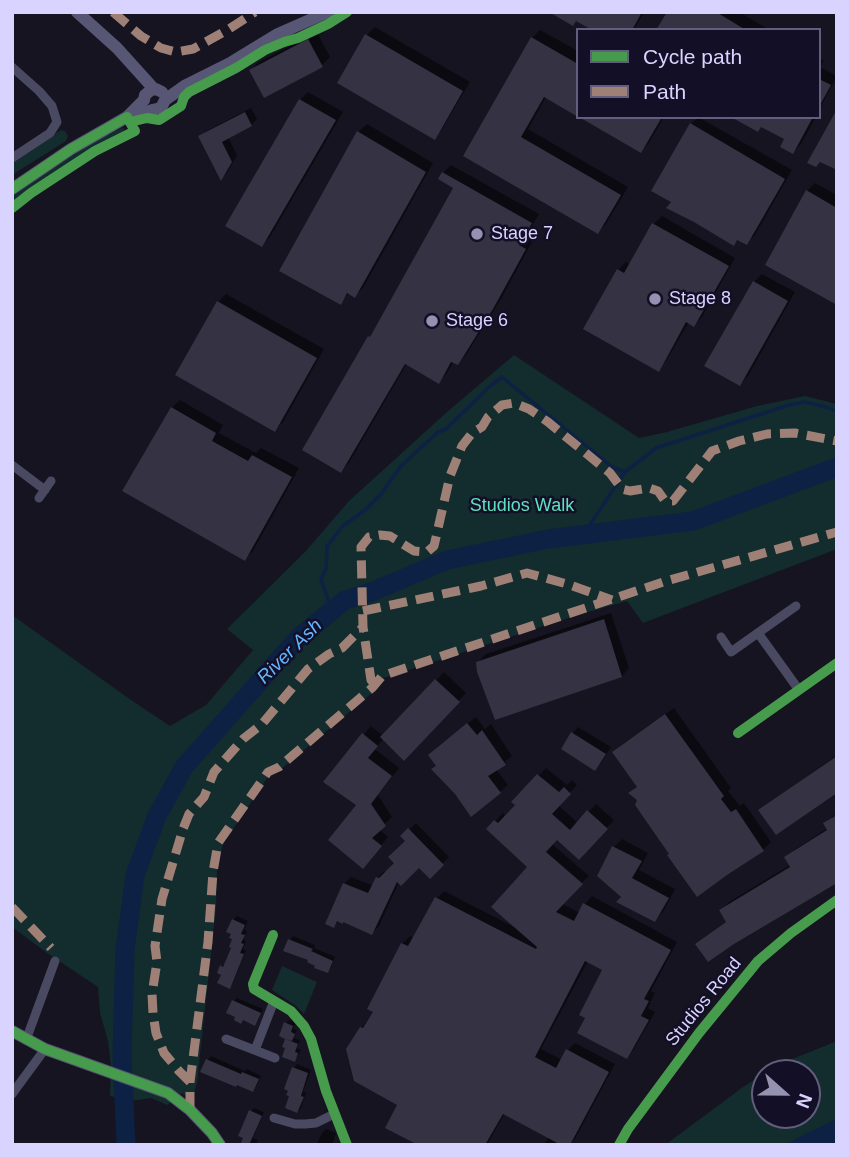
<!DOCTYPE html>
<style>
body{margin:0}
#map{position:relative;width:849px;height:1157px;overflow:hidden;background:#161421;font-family:Arial,sans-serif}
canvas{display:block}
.frame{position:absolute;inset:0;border:14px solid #d9d4ff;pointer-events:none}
.legend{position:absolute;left:576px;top:28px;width:245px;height:91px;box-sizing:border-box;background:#130f26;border:2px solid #625e7d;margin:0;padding:9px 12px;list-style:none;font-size:21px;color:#d9d4ff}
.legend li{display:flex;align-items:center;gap:14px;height:35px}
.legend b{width:35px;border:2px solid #625e7d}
.north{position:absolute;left:751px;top:1059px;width:70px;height:70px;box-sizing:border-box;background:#130f26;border:2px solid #625e7d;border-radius:50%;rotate:111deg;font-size:19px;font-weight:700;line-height:28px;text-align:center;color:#d9d4ff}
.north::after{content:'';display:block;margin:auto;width:24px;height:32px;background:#9591b1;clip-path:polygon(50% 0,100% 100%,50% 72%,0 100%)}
</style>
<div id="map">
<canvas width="849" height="1157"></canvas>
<div class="frame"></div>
<ul class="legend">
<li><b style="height:9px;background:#469c4c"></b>Cycle path</li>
<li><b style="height:9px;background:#9e8076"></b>Path</li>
</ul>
<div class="north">N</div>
</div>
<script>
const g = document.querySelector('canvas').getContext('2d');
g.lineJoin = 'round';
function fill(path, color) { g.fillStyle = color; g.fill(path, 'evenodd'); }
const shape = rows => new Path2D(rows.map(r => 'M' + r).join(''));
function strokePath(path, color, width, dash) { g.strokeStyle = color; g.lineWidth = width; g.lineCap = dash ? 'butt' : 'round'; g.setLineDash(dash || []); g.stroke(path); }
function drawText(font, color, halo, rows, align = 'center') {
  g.font = font + ' Arial,sans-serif'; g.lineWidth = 5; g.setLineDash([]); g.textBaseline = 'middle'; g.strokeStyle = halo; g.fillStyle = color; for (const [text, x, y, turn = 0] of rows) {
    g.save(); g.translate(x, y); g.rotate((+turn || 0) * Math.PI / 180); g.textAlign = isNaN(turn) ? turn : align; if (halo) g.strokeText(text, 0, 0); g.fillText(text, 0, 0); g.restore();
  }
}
fill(shape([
 [122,128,124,129,124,132,94,148,48,177,12,202,12,195,43,173,91,143],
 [61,130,65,131,68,136,66,141,12,175,12,162],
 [514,355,639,438,667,432,757,406,805,396,837,404,837,549,643,623,627,601,581,614,384,678,377,689,280,770,270,774,223,844,217,870,216,907,197,1083,192,1100,182,1093,167,1105,151,1098,131,1101,110,1096,111,1066,108,1041,100,1013,98,987,47,953,12,927,12,615,131,700,170,726,206,705,253,650,227,629,305,552,349,501,447,412],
 [282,966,317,982,304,1014,296,1006,272,990],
 [837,1041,837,1119,786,1145,665,1145,743,1087,765,1073,765,1115,807,1115,807,1073,766,1073,785,1062]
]), '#132c2d');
fill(shape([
 [837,1119,837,1145,786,1145,799,1137]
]), '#0d2144');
fill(shape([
 [644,12,634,30,595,30,577,19,553,13],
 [669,12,739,12,770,30,658,30],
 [375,27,470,82,442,129,434,137,367,35],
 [540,30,578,51,578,115,546,97,528,129,628,187,606,224,598,232,466,155,532,38],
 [317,32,330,57,322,65,251,70,259,62],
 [819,58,824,61,820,67,837,76,819,110],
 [308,92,343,112,270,237,262,245,300,100],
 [251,108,257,119,251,125,228,137,237,155,227,173,222,178,201,137,206,131],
 [582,117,664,117,649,143,641,151],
 [698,117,792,170,755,235,747,243,739,238,734,243,674,201,691,124],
 [734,117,816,117,801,144,793,152,787,138,763,125,758,130],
 [367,124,433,163,363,288,355,296,349,293,340,303,358,132],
 [451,165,539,214,526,236,533,240,501,299,466,355,458,363,454,361,447,373,439,381,407,363,349,463,341,471,370,337,376,331,456,187,443,173],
 [815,183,837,195,837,303,807,191],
 [662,216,735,258,702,317,694,325,689,322,666,361,658,369,618,270,626,262,631,265,654,224],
 [762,274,795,292,748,376,740,384,754,282],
 [226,294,324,349,283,422,274,430,218,302],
 [180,400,223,425,219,433,256,453,261,448,299,468,253,551,245,559,172,408],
 [611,613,629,668,622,676,478,662,486,654],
 [444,672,466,693,404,758,384,738,375,749,399,768,378,795,392,817,379,829,388,837,370,859,359,805,325,782,371,726,383,736],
 [674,708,731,788,728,791,740,806,744,803,771,842,763,850,671,853,639,799,631,793,638,786,614,752,622,744],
 [476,717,485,729,491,724,512,756,496,769,508,785,500,792,437,765,437,747],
 [578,727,611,747,601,763,595,768,573,733],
 [837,755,837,791,761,811,769,803],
 [546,768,567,785,572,780,577,785,558,805,578,823,596,804,614,820,587,850,557,838,552,844,589,876,561,903,580,913,585,904,592,896,677,942,651,991,655,993,648,1008,655,1012,634,1049,626,1057,605,970,588,961,541,1049,562,1060,567,1051,575,1043,615,1064,575,1139,570,1145,557,1141,555,1145,544,1145,549,1136,505,1113,487,1145,422,1145,399,1105,361,1028,376,1011,370,1008,402,944,410,936,415,938,437,898,444,891,514,927,529,866,488,829,503,813,507,817,518,805,514,802],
 [837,813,837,881,697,944,705,937,727,921,721,910,729,902,790,865,786,858,794,850,828,828,825,823],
 [416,823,449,857,430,876,419,865,399,882,379,926,372,933,339,920,333,926,344,884,351,877,374,886,377,878,384,871,387,873,397,863,407,841,403,836],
 [622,839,648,853,639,870,675,889,663,912,655,920,623,897,600,876,614,847],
 [237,916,248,921,244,930,247,931,243,939,246,941,243,949,246,950,233,983,230,987,223,974,222,966,227,963,234,938,233,920],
 [293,936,315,945,314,948,335,957,331,968,327,971,290,940],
 [237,998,263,1009,258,1020,255,1024,234,1001],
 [289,1020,296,1022,293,1029,297,1030,293,1038,300,1040,297,1048,301,1050,295,1060,287,1047,284,1046,287,1038,286,1023],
 [211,1056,245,1071,247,1069,261,1076,256,1087,253,1090,208,1060],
 [297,1064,311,1070,303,1092,306,1093,301,1108,297,1111,294,1068],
 [254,1108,264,1112,253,1138,258,1140,255,1145,242,1145,251,1111],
 [326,1129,336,1133,332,1145,316,1145,322,1133]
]), '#0007');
strokePath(shape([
 [583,535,625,472,656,448,789,405,805,402,826,407,837,412],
 [332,611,321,579,326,569,327,546,343,526,365,510,381,494,401,466,438,432,446,429,489,387,502,377,612,467,625,472]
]), '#0d2144', 3.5);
strokePath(shape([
 [126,1145,122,1055,125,950,135,875,157,816,184,767,298,638,345,600,369,593,447,560,548,539,693,521,837,467]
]), '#0d2144', 19);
fill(shape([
 [549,12,642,12,632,30,592,30,576,21,573,26],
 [667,12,716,12,746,30,656,30],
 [365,34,463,91,435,140,337,83],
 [531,37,578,64,578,117,544,97,521,137,621,195,598,234,463,156],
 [308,39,323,67,264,98,249,70],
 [819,79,831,85,819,107],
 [299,99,336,120,262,247,225,226],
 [837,109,837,170,820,162,816,167,807,163],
 [245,112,252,126,222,142,232,162,221,181,198,136],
 [579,117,662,117,641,153],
 [731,117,813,117,793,154,780,147,784,139,761,127,758,132],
 [690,123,785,179,747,245,737,240,734,246,694,222,666,208,671,202,651,191],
 [357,131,426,172,355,298,347,293,341,305,279,271],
 [442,172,532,223,519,245,526,249,493,309,458,365,451,362,439,384,405,364,341,473,302,450,368,336,370,337,453,188,438,179],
 [806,190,837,208,837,305,765,265],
 [652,223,729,266,694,327,686,322,659,372,583,329,617,269,624,273],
 [753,281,788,301,740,386,704,366],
 [217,301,317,358,275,432,175,375],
 [171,407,216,433,212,441,248,461,252,455,292,477,245,561,122,491],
 [604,619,622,677,495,720,477,672,476,662],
 [435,679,460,702,404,761,380,737],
 [665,714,724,796,721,799,731,812,736,809,764,851,727,875,697,897,667,855,669,854,635,805,637,800,628,793,637,787,612,752],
 [467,723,477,735,482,730,506,765,488,776,501,793,471,817,455,794,431,769,436,766,428,755],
 [571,732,606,754,595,771,561,749],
 [362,733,378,746,368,758,392,776,371,804,386,826,372,838,382,846,363,869,328,840,356,805,323,782],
 [837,756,837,793,776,835,758,810],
 [537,774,559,792,564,787,571,794,552,814,570,830,587,810,608,829,579,860,557,840,546,852,583,884,556,912,574,921,583,903,671,950,644,999,649,1001,641,1016,649,1020,627,1059,577,1033,585,1018,579,1015,602,970,585,961,535,1057,556,1068,566,1049,609,1072,570,1145,561,1145,503,1114,485,1145,418,1145,385,1128,397,1105,354,1081,346,1049,360,1027,363,1028,373,1012,367,1009,401,943,408,946,435,897,536,949,537,947,491,907,527,867,486,829,494,820,498,823,515,805,511,802],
 [837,815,837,883,734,944,708,962,695,944,726,922,719,910,790,867,784,857,827,830,823,823],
 [408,828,444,865,430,879,419,868,401,886,397,882,372,935,343,922,343,924,337,921,334,928,325,924,343,883,368,893,376,877,379,878,394,863,388,857,405,841,400,836],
 [612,846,642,861,632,878,669,898,655,922,616,902,621,897,597,876],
 [232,919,245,925,241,934,245,935,241,943,244,944,240,953,244,954,230,989,217,983,221,975,217,973,220,965,223,967,231,948,229,947,232,939,229,938,231,934,226,932],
 [288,939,313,949,311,951,333,961,328,973,314,968,315,966,307,962,308,960,283,951],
 [232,1000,261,1013,255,1026,243,1020,241,1024,234,1020,235,1017,226,1013],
 [284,1022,293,1026,291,1032,295,1034,292,1041,286,1039,298,1044,295,1052,298,1053,295,1062,282,1057,285,1048,282,1047,285,1039,279,1036],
 [206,1059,241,1074,242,1072,259,1079,253,1092,237,1085,236,1087,200,1072],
 [292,1067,308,1073,301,1096,304,1097,297,1113,285,1108,289,1096,286,1095,288,1091,284,1089],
 [249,1110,262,1116,249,1145,240,1145,243,1138,238,1136]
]), '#343243');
strokePath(shape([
 [12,67,39,91,52,106,57,122,50,133,12,158],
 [12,208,31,193,95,151,135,131,127,117],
 [12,465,45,490],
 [39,498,51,481],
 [758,633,799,690],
 [721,637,731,652,796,606],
 [738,733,837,663],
 [273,935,253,984,254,989,291,1011,304,1026,311,1039,326,1091,347,1145],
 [226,1039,275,1058],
 [26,1040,55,961],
 [255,1050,274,1001],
 [12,1094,45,1049],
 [274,1118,295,1124,305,1124,316,1123,334,1114],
 [619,1145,628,1129,699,1033,758,961,791,933,837,900]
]), '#4a4962', 9);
strokePath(shape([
 [77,12,117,48,154,89],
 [127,117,134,117,152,110,161,108,165,100,186,85,232,62,278,34,328,12],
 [12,189,71,149,127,117,144,100,145,95,151,90,156,89,162,92],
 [12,1031,45,1049,168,1093,190,1110,212,1133,220,1145]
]), '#575674', 12);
strokePath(shape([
 [113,12,141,36,161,48,176,52,193,49,229,29,255,12],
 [363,611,481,586,527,573,567,584,612,600],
 [375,684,371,680,363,627,361,547,369,537,380,535,390,536,414,551,427,552,434,546,450,476,462,446,472,433,482,427,488,417,502,405,514,403,529,409,548,422,610,473,622,489,630,491,649,488,658,491,665,501,673,501,712,451,739,441,767,434,795,433,837,441],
 [12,907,51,948],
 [190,1082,179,1071,164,1053,156,1033,153,1013,152,994,157,962,155,946,162,899,183,829,189,814,204,797,214,772,243,739,262,724,308,669,329,654,342,648,363,627],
 [190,1110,190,1082,208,942,213,872,218,843,268,772,279,767,373,687,382,676,663,582,837,532]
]), '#9e8076', 9, [18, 9]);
strokePath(shape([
 [130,122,147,118,159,120,181,106,184,97,189,92,236,68,265,50,284,42,298,38,328,24,347,12],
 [12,189,71,149,127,117,135,131,95,151,31,193,12,208],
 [738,733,837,663],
 [273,935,253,984,254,989,291,1011,304,1026,311,1039,326,1091,347,1145],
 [12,1031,45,1049,168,1093,190,1110,212,1133,220,1145],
 [619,1145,628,1129,699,1033,758,961,791,933,837,900]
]), '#469c4c', 10);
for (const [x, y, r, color] of [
 [477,234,7,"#9591b1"],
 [655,299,7,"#9591b1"],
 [432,321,7,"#9591b1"]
]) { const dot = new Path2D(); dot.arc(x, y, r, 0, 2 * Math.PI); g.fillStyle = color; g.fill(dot); strokePath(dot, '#130f26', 2.5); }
drawText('18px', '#d9d4ff', '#130f26', [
 ["Stage 7",491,234],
 ["Stage 8",669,299],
 ["Stage 6",446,321]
], 'left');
drawText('18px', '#5fe0c0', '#130f26', [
 ["Studios Walk",522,506]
]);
drawText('18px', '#d9d4ff', '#130f26', [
 ["Studios Road",704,1002,-51]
]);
drawText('italic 19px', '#62b6ff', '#130f26', [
 ["River Ash",290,652,-45]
]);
</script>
